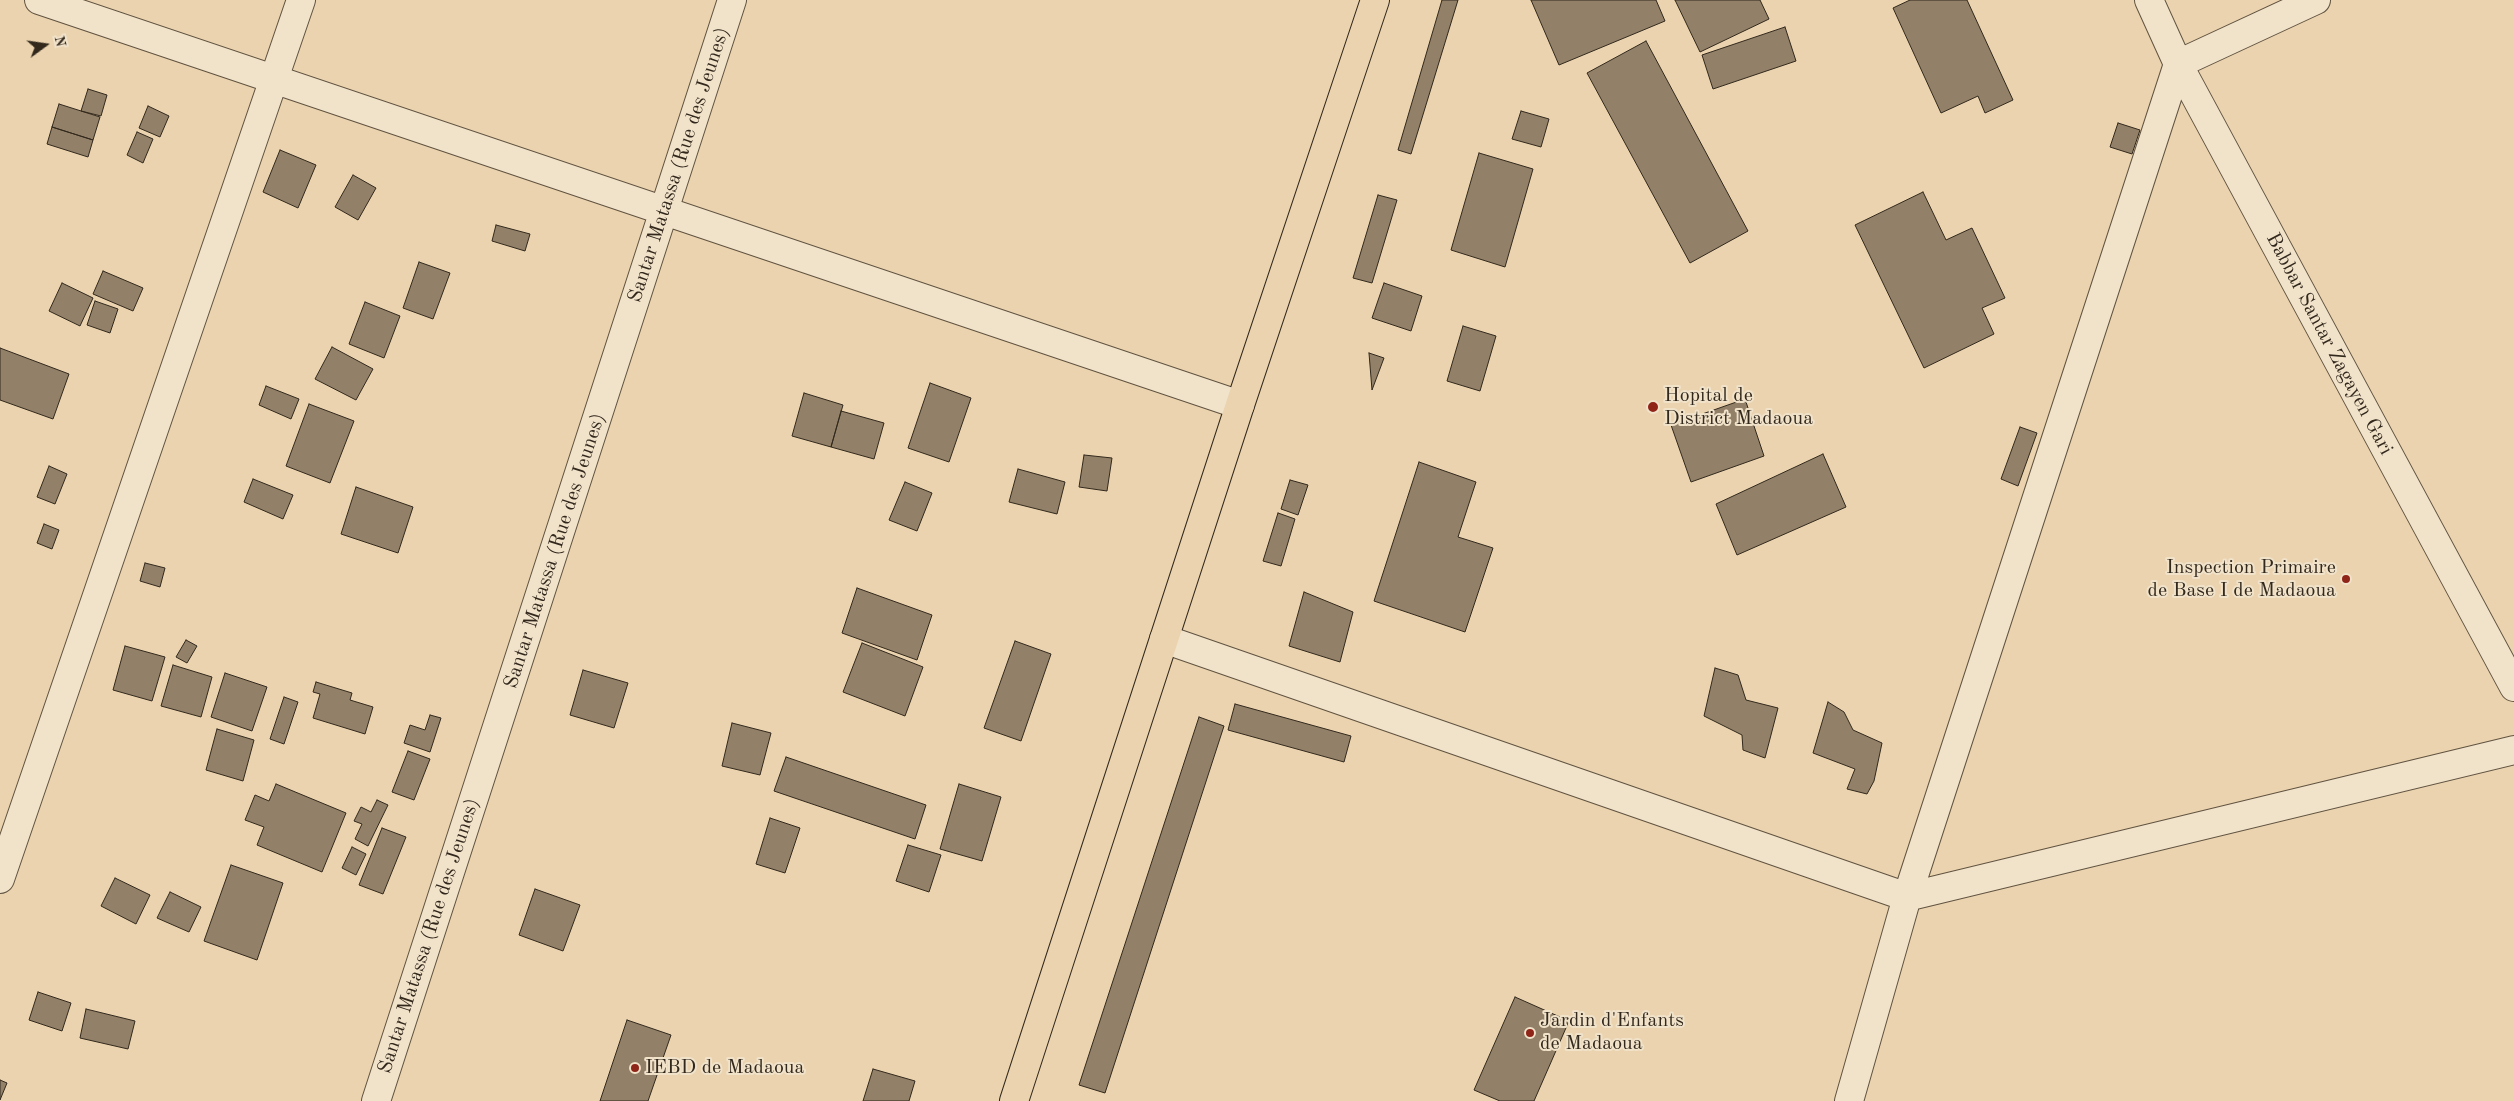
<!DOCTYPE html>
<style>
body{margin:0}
#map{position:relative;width:2514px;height:1101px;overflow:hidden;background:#ead3ae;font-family:"Old Standard TT",serif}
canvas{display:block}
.north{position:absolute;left:20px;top:20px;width:50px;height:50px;-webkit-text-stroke:4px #f1e2ca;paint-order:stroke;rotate:76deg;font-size:14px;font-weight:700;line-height:20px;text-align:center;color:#32281c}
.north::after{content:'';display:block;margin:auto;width:18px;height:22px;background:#32281c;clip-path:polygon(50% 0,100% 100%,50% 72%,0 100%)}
</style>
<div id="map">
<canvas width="2514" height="1101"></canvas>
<div class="north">N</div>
</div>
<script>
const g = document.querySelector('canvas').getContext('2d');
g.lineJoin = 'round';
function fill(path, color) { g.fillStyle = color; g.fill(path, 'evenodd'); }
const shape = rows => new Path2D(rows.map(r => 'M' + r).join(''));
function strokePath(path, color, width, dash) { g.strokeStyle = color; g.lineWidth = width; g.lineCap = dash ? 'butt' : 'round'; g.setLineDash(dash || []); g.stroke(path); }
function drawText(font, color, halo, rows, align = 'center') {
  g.font = font + ' "Old Standard TT",serif'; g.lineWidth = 4; g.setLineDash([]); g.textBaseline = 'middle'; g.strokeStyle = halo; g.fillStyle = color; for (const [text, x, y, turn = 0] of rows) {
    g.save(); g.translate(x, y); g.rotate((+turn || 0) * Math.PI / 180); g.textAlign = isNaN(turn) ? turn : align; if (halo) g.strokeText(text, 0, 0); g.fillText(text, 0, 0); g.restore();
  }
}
const building = shape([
 [1442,0,1458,0,1411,154,1398,150,1442,0],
 [1531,0,1656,0,1665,21,1559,65,1531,0],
 [1675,0,1760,0,1769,19,1700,52,1675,0],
 [1910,0,1967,0,2013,100,1985,113,1978,96,1941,113,1893,8,1910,0],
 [1785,27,1796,61,1713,89,1702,55,1785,27],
 [1646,41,1748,231,1690,263,1587,73,1646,41],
 [88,89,107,95,101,116,81,111,88,89],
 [59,104,100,117,93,140,52,127,59,104],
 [148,106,169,116,160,137,139,128,148,106],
 [1521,111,1549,119,1541,147,1512,139,1521,111],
 [2118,123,2140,130,2132,154,2110,147,2118,123],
 [52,127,93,140,88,157,47,144,52,127],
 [137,132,153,139,143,163,127,155,137,132],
 [280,150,316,165,298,208,263,192,280,150],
 [1479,153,1533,169,1505,267,1451,250,1479,153],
 [353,175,376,188,358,220,335,207,353,175],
 [1923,192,1946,240,1972,228,2005,298,1982,308,1994,334,1924,368,1855,225,1923,192],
 [1378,195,1397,200,1372,283,1353,278,1378,195],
 [496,225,530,234,525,251,492,241,496,225],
 [419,262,450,273,433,319,403,308,419,262],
 [103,271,143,288,133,311,93,294,103,271],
 [62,283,93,298,80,326,49,311,62,283],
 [1384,283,1422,296,1411,331,1372,318,1384,283],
 [95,301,118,309,110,333,87,325,95,301],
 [365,302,400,316,384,358,349,344,365,302],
 [1463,326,1496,336,1480,391,1447,381,1463,326],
 [332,347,373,369,356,400,315,379,332,347],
 [0,348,69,374,53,419,0,400,0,348],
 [1369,353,1384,358,1372,390,1369,353],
 [930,383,971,398,949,462,908,448,930,383],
 [266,386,299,399,291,419,259,405,266,386],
 [804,393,843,405,831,447,792,436,804,393],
 [1745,399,1764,456,1691,482,1671,425,1745,399],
 [309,404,354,421,330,483,286,466,309,404],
 [841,411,884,423,874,459,831,447,841,411],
 [2020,427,2037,433,2018,486,2001,479,2020,427],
 [1823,454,1846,507,1737,555,1716,504,1823,454],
 [1084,455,1112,458,1107,491,1079,487,1084,455],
 [1419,462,1476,482,1458,537,1493,548,1465,632,1374,601,1419,462],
 [49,466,67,474,55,504,37,497,49,466],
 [1018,469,1065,482,1057,514,1009,502,1018,469],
 [253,479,293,495,283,519,244,502,253,479],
 [1290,480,1308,485,1298,515,1281,509,1290,480],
 [905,482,932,493,917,531,889,520,905,482],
 [356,487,413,507,398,553,341,534,356,487],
 [1278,513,1295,519,1281,566,1263,561,1278,513],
 [44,524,59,530,52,549,37,543,44,524],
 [145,563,165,568,160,587,140,581,145,563],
 [857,588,932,615,917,660,842,633,857,588],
 [1304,592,1353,612,1340,662,1289,646,1304,592],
 [186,640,197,646,187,663,176,657,186,640],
 [1015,641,1051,654,1021,741,984,728,1015,641],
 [862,643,923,667,905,716,843,692,862,643],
 [125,646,165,657,152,701,113,690,125,646],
 [173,665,212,677,201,717,161,706,173,665],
 [1715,668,1738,675,1746,700,1778,708,1765,758,1743,750,1742,735,1704,716,1715,668],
 [583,670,628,683,614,728,570,715,583,670],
 [225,673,267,687,252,731,211,717,225,673],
 [316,682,352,693,350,700,373,707,365,734,313,718,320,694,313,692,316,682],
 [284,697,298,702,284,744,270,739,284,697],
 [1828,702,1844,712,1853,730,1882,743,1874,781,1867,794,1847,789,1855,769,1813,753,1828,702],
 [1235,704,1351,736,1344,762,1228,730,1235,704],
 [430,715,441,718,430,752,404,743,410,725,425,730,430,715],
 [1199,717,1224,726,1105,1093,1079,1085,1199,717],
 [732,723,771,733,760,775,722,766,732,723],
 [217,729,254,740,243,781,206,770,217,729],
 [408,751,430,759,414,800,392,792,408,751],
 [786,757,926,805,915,839,774,791,786,757],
 [276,784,346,813,322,872,257,845,264,827,245,820,255,795,269,801,276,784],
 [959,784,1001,797,982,861,940,849,959,784],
 [377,800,388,805,368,846,355,839,362,824,354,821,361,807,371,812,377,800],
 [770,818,800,828,785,873,756,864,770,818],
 [382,828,406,837,383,894,359,885,382,828],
 [908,845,941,855,929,892,896,881,908,845],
 [352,847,366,854,356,875,342,868,352,847],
 [231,865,283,883,257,960,204,941,231,865],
 [115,878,150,895,136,924,101,906,115,878],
 [535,889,580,905,563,951,519,935,535,889],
 [170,892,201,907,189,932,157,918,170,892],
 [38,992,71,1003,62,1031,29,1020,38,992],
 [1515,997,1569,1021,1534,1101,1500,1101,1474,1090,1515,997],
 [86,1009,135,1021,128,1049,80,1038,86,1009],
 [627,1020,671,1035,648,1101,600,1101,627,1020],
 [873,1069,915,1081,909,1101,863,1101,873,1069],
 [0,1080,7,1083,0,1100,0,1080]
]);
fill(building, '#928168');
strokePath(building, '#32281c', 1);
const minor = shape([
 [39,0,1240,405],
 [2149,0,2178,64,2514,687],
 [1164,639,1907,897,2514,750],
 [0,879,301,0],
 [376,1101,732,0],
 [1849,1101,1907,897,2178,64,2316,0]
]);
const highway = shape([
 [1014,1101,1240,405,1375,0]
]);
strokePath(minor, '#605340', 30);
strokePath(highway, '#32281c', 30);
strokePath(minor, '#f1e2ca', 28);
strokePath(highway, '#ead3ae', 28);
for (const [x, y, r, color] of [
 [1653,407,6,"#8f2418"],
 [2346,579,5,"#8f2418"],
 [1530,1033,5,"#8f2418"],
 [635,1068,5,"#8f2418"]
]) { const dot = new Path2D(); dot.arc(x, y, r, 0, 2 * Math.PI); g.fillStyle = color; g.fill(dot); strokePath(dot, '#f1e2ca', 2); }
drawText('20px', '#32281c', '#f1e2ca', [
 ["Santar Matassa (Rue des Jeunes)",679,165,-72],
 ["Babbar Santar Zagayen Gari",2329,344,62],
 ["Santar Matassa (Rue des Jeunes)",555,551,-72],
 ["Santar Matassa (Rue des Jeunes)",429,936,-72]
]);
drawText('20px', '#32281c', '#f1e2ca', [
 ["Hopital de",1664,396],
 ["District Madaoua",1664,419],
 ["Inspection Primaire",2336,568,"right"],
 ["de Base I de Madaoua",2336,591,"right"],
 ["Jardin d'Enfants",1540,1021],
 ["de Madaoua",1540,1044],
 ["IEBD de Madaoua",645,1068]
], 'left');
</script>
